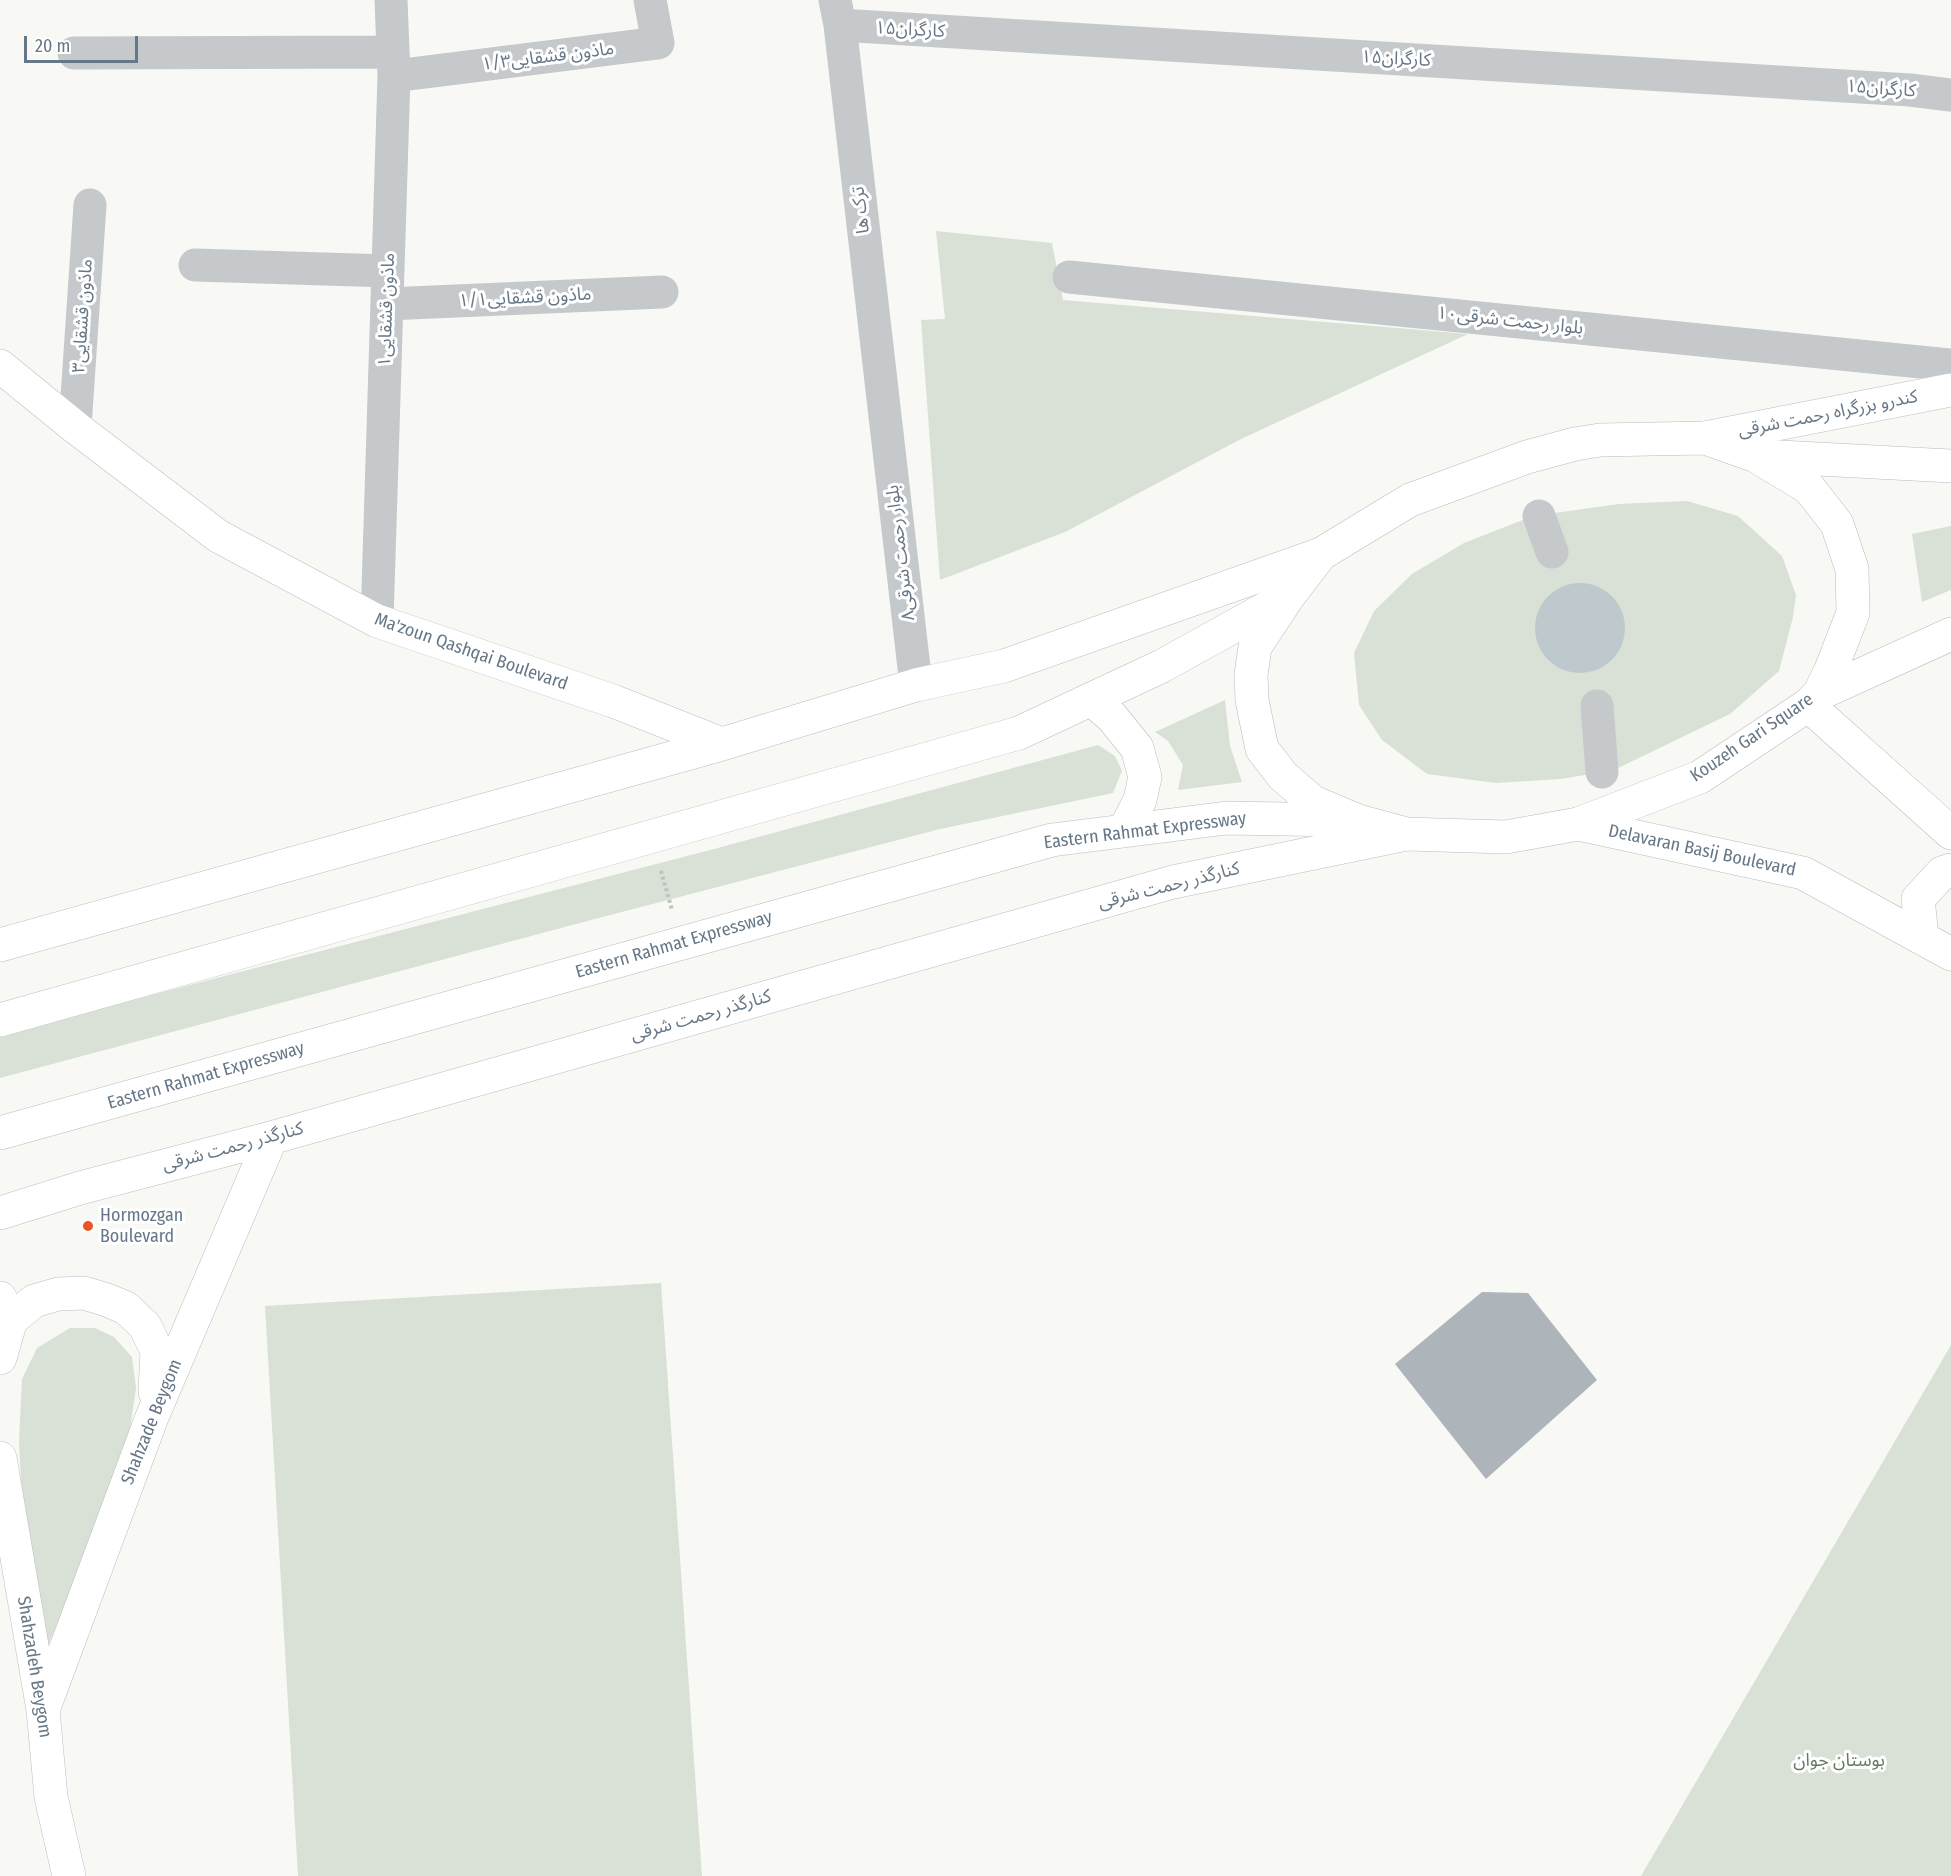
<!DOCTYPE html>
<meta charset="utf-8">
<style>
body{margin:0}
#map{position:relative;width:1951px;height:1876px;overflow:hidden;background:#f8f8f5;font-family:"Fira Sans Condensed",sans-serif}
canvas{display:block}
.scale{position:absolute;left:24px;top:36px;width:114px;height:27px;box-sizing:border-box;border:3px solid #667787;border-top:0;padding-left:8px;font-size:18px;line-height:21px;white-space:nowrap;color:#667787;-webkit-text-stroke:4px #fff;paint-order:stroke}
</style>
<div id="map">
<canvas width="1951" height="1876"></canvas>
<div class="scale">20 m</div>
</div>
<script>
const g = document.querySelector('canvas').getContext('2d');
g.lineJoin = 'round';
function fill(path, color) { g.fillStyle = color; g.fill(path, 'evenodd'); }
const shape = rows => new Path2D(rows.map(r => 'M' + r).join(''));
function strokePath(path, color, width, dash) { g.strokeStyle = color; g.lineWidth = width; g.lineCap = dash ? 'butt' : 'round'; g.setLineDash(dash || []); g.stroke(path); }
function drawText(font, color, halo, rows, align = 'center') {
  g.font = font + ' "Fira Sans Condensed","Noto Sans Arabic",sans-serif'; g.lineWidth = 6; g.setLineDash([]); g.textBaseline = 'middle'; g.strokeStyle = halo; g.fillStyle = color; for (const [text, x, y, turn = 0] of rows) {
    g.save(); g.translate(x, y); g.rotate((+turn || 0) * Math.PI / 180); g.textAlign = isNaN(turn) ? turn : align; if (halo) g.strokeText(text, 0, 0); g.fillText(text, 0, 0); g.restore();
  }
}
fill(shape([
 [936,231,1052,243,1063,300,1468,334,1241,439,1065,532,940,580,921,320,945,319],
 [1687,501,1738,516,1782,556,1796,595,1793,617,1779,671,1730,714,1614,770,1561,779,1496,783,1427,774,1382,740,1359,705,1354,653,1374,611,1412,574,1464,543,1533,516,1619,504],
 [1951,526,1951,590,1922,602,1912,534],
 [1225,700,1230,746,1242,782,1178,790,1183,765,1168,741,1155,732],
 [1098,745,1115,756,1122,771,1113,793,940,829,591,920,0,1078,0,1037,82,1013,714,849],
 [661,1283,702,1876,298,1876,265,1306],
 [70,1328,95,1328,114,1337,132,1357,136,1388,130,1429,105,1506,48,1646,22,1500,19,1442,22,1379,37,1348],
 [1951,1345,1951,1876,1641,1876]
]), '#d9e0d6');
fill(shape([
 '1535 628a45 45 0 1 1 90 0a45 45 0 1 1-90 0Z'
]), '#bdc9cd');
fill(shape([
 [1482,1292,1528,1293,1597,1380,1486,1479,1395,1364]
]), '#adb5bb');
const secondary = shape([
 [0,366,75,427,218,536,377,621,613,701,722,744],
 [1705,438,1951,390],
 [0,945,722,744,916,685,1004,666,1321,554],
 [0,1213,80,1188,271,1138,1173,882,1406,834],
 [0,1298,11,1320,0,1358],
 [11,1320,34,1301,58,1294,84,1293,107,1300,126,1308,145,1326,157,1351,155,1392],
 [0,1458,43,1710,51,1797,69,1876],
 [43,1710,152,1417,271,1138]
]);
const primary = shape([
 [1808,705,1951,833],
 [1578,824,1803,873,1951,954],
 [1922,937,1918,899,1942,873,1951,870]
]);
const highway = shape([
 [1705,438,1756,456,1809,488,1837,524,1852,569,1853,613,1830,672,1819,694,1808,705,1700,777,1578,824,1506,837,1406,834,1358,821,1313,802,1283,776,1262,749,1252,700,1251,675,1255,647,1288,597,1321,554,1410,500,1527,457,1575,444,1600,440,1705,438],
 [1761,456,1951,466],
 [1819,694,1951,634],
 [1091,699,1112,717,1137,748,1145,777,1140,800,1124,831],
 [0,1020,1019,733,1162,666,1283,599],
 [0,1133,1052,840,1227,818,1343,820]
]);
strokePath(secondary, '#babec3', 34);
strokePath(primary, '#b8bcc0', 34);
strokePath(highway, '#b8bbbe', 34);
strokePath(shape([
 [661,871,672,910]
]), '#bfc1c3', 4, [3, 3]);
strokePath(shape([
 [835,0,840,25,916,685],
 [840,25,1910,90,1951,95],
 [74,53,393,52],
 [394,76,658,43,650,0],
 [195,265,388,271],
 [1069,277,1951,365],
 [387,304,662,292],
 [75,427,90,205],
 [1539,516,1552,552],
 [377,621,394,76,391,0],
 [1597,706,1602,772]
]), '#c5c9cc', 33);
strokePath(secondary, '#fff', 33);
strokePath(primary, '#fff', 33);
strokePath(highway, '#fff', 33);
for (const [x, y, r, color] of [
 [88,1226,6,"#ea5523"]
]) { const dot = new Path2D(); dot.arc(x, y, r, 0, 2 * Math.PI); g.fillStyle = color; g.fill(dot); strokePath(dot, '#fff', 2); }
drawText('18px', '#667787', '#fff', [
 ["۱۵کارگران",910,30,3],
 ["ماذون قشقایی۱/۳",548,57,-7],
 ["۱۵کارگران",1396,59,3],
 ["۱۵کارگران",1881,89,4],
 ["ترک ها",861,210,-97],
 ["ماذون قشقایی۱/۱",525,298,-3],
 ["ماذون قشقایی۱",387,310,-88],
 ["ماذون قشقایی۳",83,316,-86],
 ["۱۰بلوار رحمت شرقی",1510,321,6],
 ["کندرو بزرگراه رحمت شرقی",1828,414,-11],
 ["بلوار رحمت شرقی۸",901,553,-97],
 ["Ma'zoun Qashqai Boulevard",471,652,19],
 ["Kouzeh Gari Square",1752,738,-34],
 ["Eastern Rahmat Expressway",1145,831,-7],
 ["Delavaran Basij Boulevard",1702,851,12],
 ["کنارگذر رحمت شرقی",1169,886,-14],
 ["Eastern Rahmat Expressway",674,945,-16],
 ["کنارگذر رحمت شرقی",701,1016,-16],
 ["Eastern Rahmat Expressway",206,1076,-16],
 ["کنارگذر رحمت شرقی",233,1147,-15],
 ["Shahzade Beygom",152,1422,-68],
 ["Shahzadeh Beygom",34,1667,81]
]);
drawText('18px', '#667787', '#fff', [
 ["Hormozgan",100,1216],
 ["Boulevard",100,1237]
], 'left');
drawText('18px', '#657961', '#fff', [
 ["بوستان جوان",1839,1761]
]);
</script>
